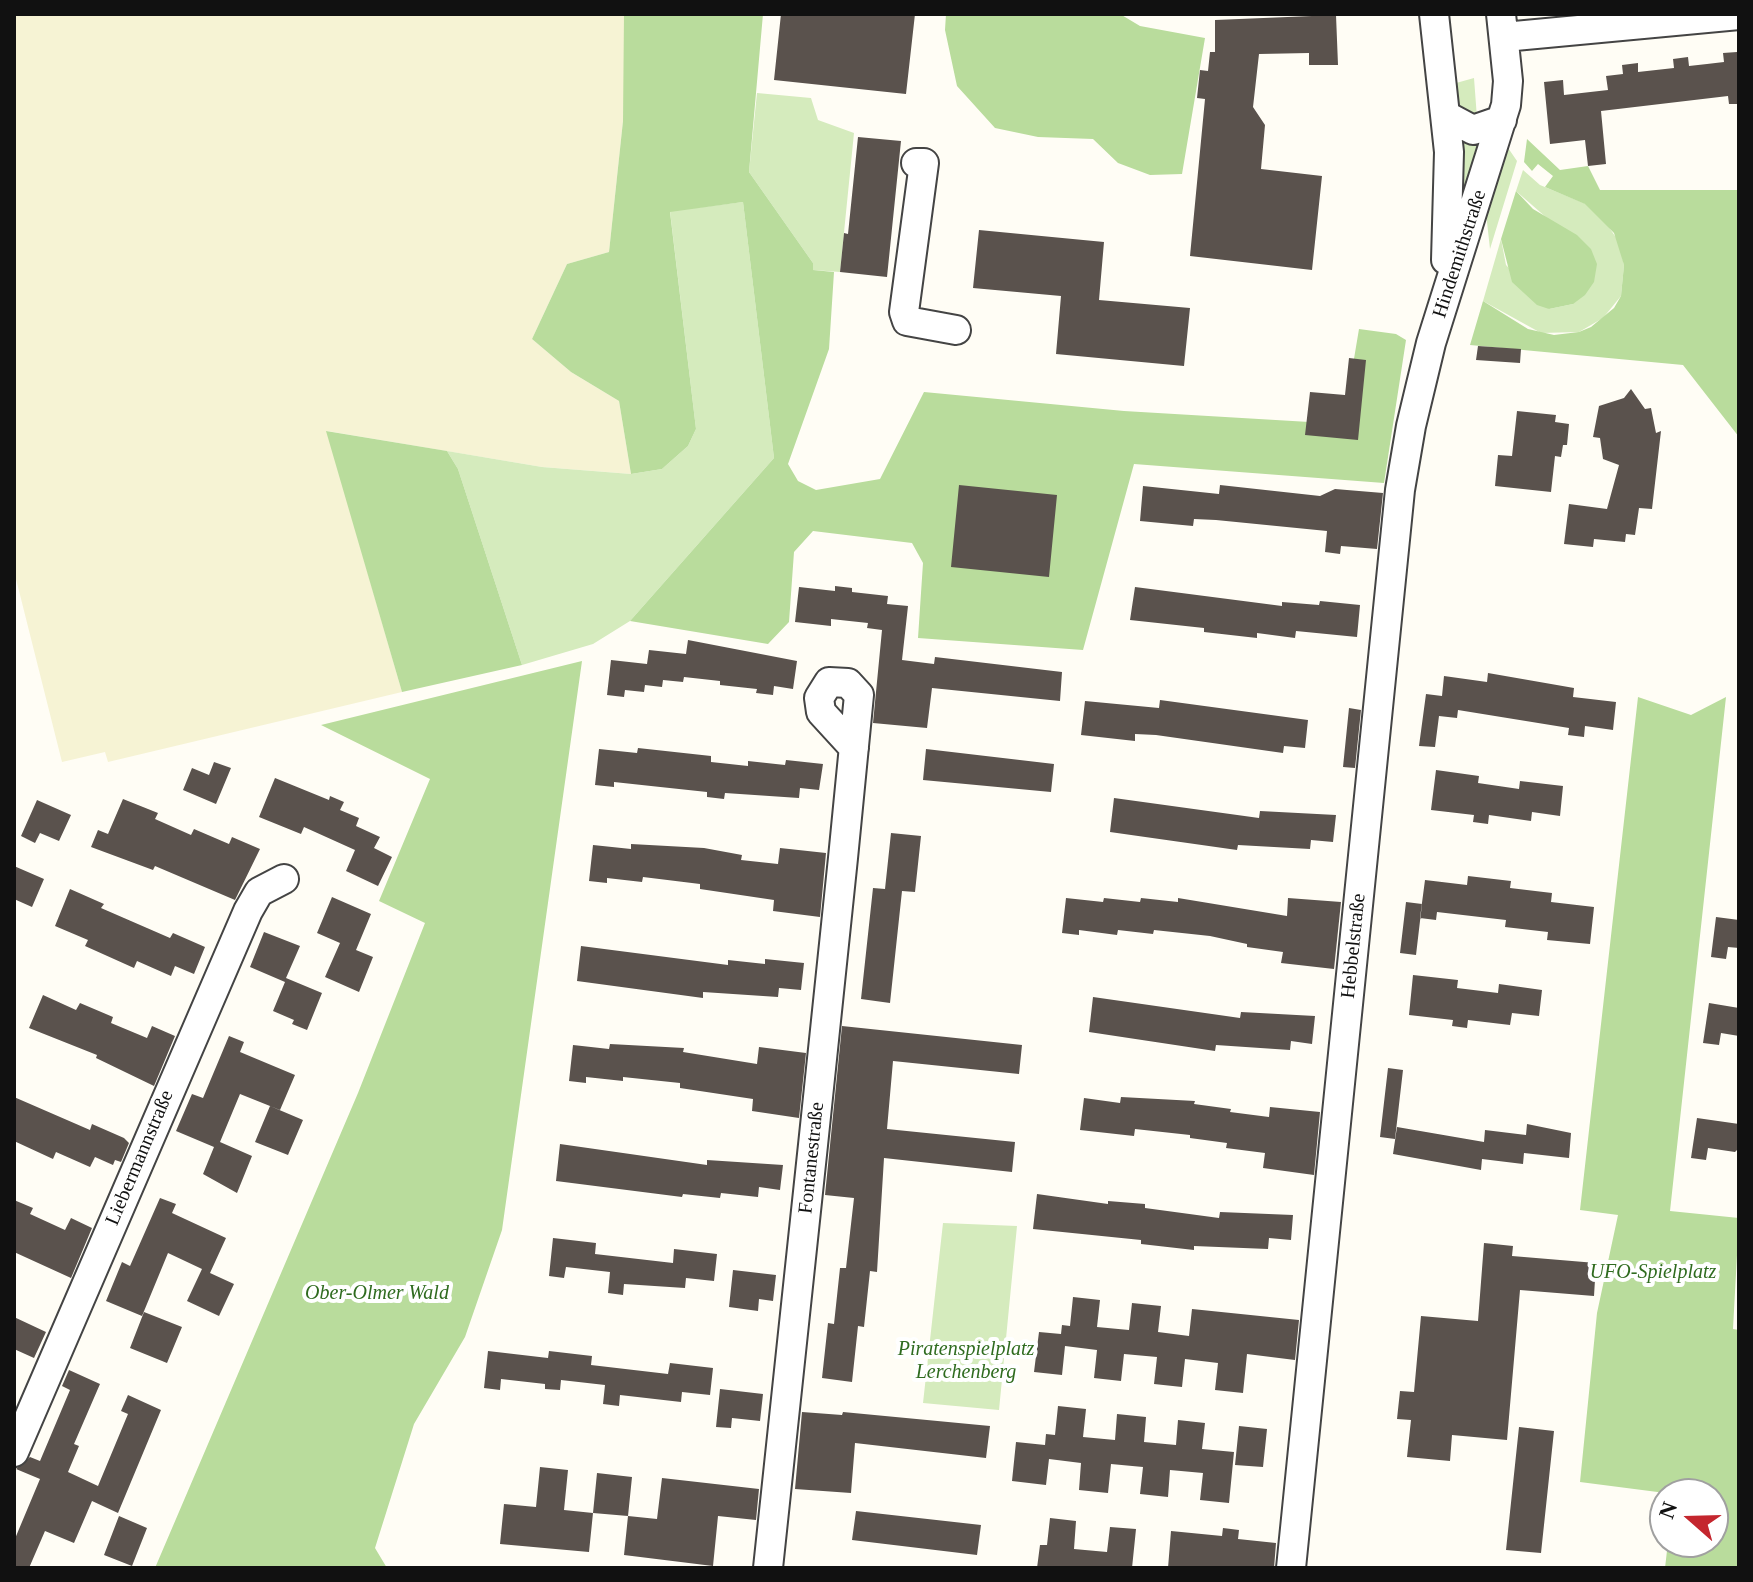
<!DOCTYPE html>
<meta charset="utf-8">
<style>
body{margin:0}
#map{position:relative;width:1753px;height:1582px;overflow:hidden;background:#fffdf5;font-family:"Times New Roman",serif}
canvas{display:block}
.frame{position:absolute;inset:0;border:16px solid #111;pointer-events:none}
.north{position:absolute;left:1649px;top:1478px;width:80px;height:80px;box-sizing:border-box;background:#fff;border:2px solid #a0a0a0;border-radius:50%;rotate:290deg;font-size:22px;font-weight:700;line-height:32px;text-align:center;color:#111}
.north::after{content:'';display:block;margin:auto;width:28px;height:36px;background:#c4262e;clip-path:polygon(50% 0,100% 100%,50% 72%,0 100%)}
</style>
<div id="map">
<canvas width="1753" height="1582"></canvas>
<div class="frame"></div>
<div class="north">N</div>
</div>
<script>
const g = document.querySelector('canvas').getContext('2d');
g.lineJoin = 'round';
function fill(path, color) { g.fillStyle = color; g.fill(path, 'evenodd'); }
const shape = rows => new Path2D(rows.map(r => 'M' + r).join(''));
function strokePath(path, color, width, dash) { g.strokeStyle = color; g.lineWidth = width; g.lineCap = dash ? 'butt' : 'round'; g.setLineDash(dash || []); g.stroke(path); }
function drawText(font, color, halo, rows, align = 'center') {
  g.font = font + ' "Times New Roman",serif'; g.lineWidth = 8; g.setLineDash([]); g.textBaseline = 'middle'; g.strokeStyle = halo; g.fillStyle = color; for (const [text, x, y, turn = 0] of rows) {
    g.save(); g.translate(x, y); g.rotate((+turn || 0) * Math.PI / 180); g.textAlign = isNaN(turn) ? turn : align; if (halo) g.strokeText(text, 0, 0); g.fillText(text, 0, 0); g.restore();
  }
}
fill(shape([
 [14,14,628,14,623,121,609,252,567,264,532,339,571,372,619,401,631,474,542,467,327,431,402,692,108,762,105,752,62,762,14,571]
]), '#f6f3d4');
fill(shape([
 [1474,78,1477,118,1459,113,1449,85],
 [757,93,811,98,818,120,854,133,840,272,813,270,813,263,749,172],
 [1456,137,1480,140,1481,155,1462,218],
 [1504,142,1517,161,1490,249,1485,204],
 [1523,170,1540,185,1586,204,1602,217,1619,242,1624,265,1621,296,1603,318,1579,332,1541,333,1483,301,1501,239,1506,265,1549,309,1573,304,1548,219,1516,191],
 [743,202,774,458,630,621,593,644,522,665,458,469,447,451,542,467,631,474,662,469,688,446,696,429,670,211],
 [943,1223,1017,1226,999,1410,923,1403]
]), '#d5ebbd');
fill(shape([
 [624,14,763,14,749,172,813,263,813,270,834,272,829,349,788,464,798,481,816,490,880,479,924,392,1124,411,1343,424,1359,329,1396,334,1406,340,1384,483,1134,464,1083,650,918,638,923,563,912,543,813,531,794,552,789,622,768,644,630,621,774,458,743,202,670,212,696,429,688,446,662,469,631,474,619,401,571,372,532,339,567,264,609,252,623,121],
 [946,14,1120,14,1140,26,1205,38,1182,174,1150,175,1118,163,1093,139,1038,137,995,128,957,86,945,30],
 [1527,139,1560,170,1588,166,1600,190,1739,190,1739,437,1683,365,1470,345,1483,301,1528,329,1554,335,1579,332,1591,327,1614,308,1621,296,1624,265,1614,233,1585,204,1545,187,1553,176,1538,164,1532,171,1524,162],
 [1516,191,1533,209,1577,235,1591,249,1597,264,1594,282,1585,295,1573,304,1549,309,1537,305,1512,282,1501,239],
 [326,431,447,451,458,469,522,665,402,692],
 [582,661,502,1230,465,1337,414,1424,375,1548,387,1568,155,1568,358,1093,425,923,379,901,430,779,321,725],
 [1638,697,1691,715,1726,697,1670,1211,1739,1218,1733,1329,1739,1330,1739,1568,1665,1568,1668,1542,1713,1542,1713,1494,1673,1494,1580,1482,1597,1313,1618,1215,1580,1210]
]), '#b9dc9c');
fill(shape([
 [781,14,915,14,906,94,774,80],
 [1336,15,1338,65,1309,65,1309,53,1259,54,1253,107,1265,125,1261,169,1322,176,1312,270,1190,256,1205,99,1197,98,1200,70,1208,71,1210,52,1215,52,1215,20],
 [1737,52,1739,104,1729,104,1728,96,1601,111,1606,164,1588,166,1585,140,1550,144,1544,82,1563,80,1564,95,1608,90,1606,76,1623,74,1622,65,1638,63,1638,72,1674,68,1673,59,1688,57,1689,66,1707,64,1724,62,1723,53],
 [858,137,901,141,887,277,840,272,844,233,848,234],
 [979,230,1104,242,1099,300,1190,308,1184,366,1056,354,1061,296,973,288],
 [1478,346,1521,349,1520,363,1476,360],
 [1349,358,1366,360,1358,440,1305,435,1310,392,1345,395],
 [1631,389,1645,409,1651,408,1656,433,1661,431,1652,509,1639,508,1635,535,1626,534,1625,542,1594,539,1593,547,1564,544,1569,504,1607,509,1619,465,1603,459,1600,438,1593,437,1599,406,1624,398],
 [1517,411,1556,415,1555,422,1569,424,1567,445,1563,445,1561,457,1555,456,1551,492,1495,486,1498,455,1512,456],
 [959,485,1057,495,1049,577,951,567],
 [1220,485,1320,496,1335,489,1383,493,1377,549,1341,546,1340,554,1325,552,1327,531,1216,520,1194,519,1193,526,1140,521,1143,486,1219,494],
 [835,586,852,588,852,592,888,596,887,604,908,606,902,660,934,664,935,657,1062,672,1060,701,932,688,927,728,873,723,882,630,867,628,868,623,831,619,831,626,795,622,799,587,835,591],
 [1135,587,1282,606,1282,602,1319,605,1320,601,1360,605,1357,637,1296,631,1295,638,1257,633,1257,638,1204,632,1204,628,1130,620],
 [688,640,797,661,793,689,774,686,773,695,756,693,757,689,720,685,720,681,684,677,683,682,663,680,662,687,645,685,644,692,625,690,624,697,607,695,611,660,647,664,649,650,686,654],
 [1488,673,1574,688,1573,697,1616,702,1613,730,1585,726,1584,737,1568,735,1569,728,1458,710,1457,718,1439,716,1435,747,1419,746,1426,694,1442,696,1444,676,1487,682],
 [1160,700,1308,720,1305,748,1284,746,1283,753,1156,735,1135,734,1135,741,1081,735,1085,701,1159,708],
 [1349,708,1361,710,1355,768,1343,767],
 [638,748,711,756,711,762,748,766,748,761,785,765,786,760,823,764,819,790,800,788,799,798,725,793,724,799,707,797,707,792,651,786,614,782,614,787,595,785,599,749,637,753],
 [926,749,1054,764,1051,792,923,780],
 [214,762,231,768,216,804,183,790,192,768,209,775],
 [1436,770,1479,776,1478,783,1519,789,1520,781,1563,786,1560,816,1532,812,1531,821,1489,815,1488,824,1473,822,1474,815,1431,810],
 [275,778,329,800,330,796,344,802,340,810,359,818,356,826,380,837,374,848,392,857,378,886,346,871,355,850,304,827,301,834,259,817],
 [1114,798,1259,818,1260,811,1336,815,1333,842,1311,840,1310,849,1238,845,1237,850,1110,832],
 [123,799,158,813,155,819,191,835,194,829,229,844,232,837,260,849,235,900,155,866,153,870,91,847,98,830,108,834],
 [37,800,71,815,59,841,40,833,35,843,21,836],
 [891,833,921,836,915,892,902,891,890,1003,861,999,873,888,885,889],
 [631,844,704,848,742,855,741,860,778,864,780,848,826,853,820,917,773,911,774,900,700,889,700,884,643,877,642,882,607,878,607,883,589,881,593,845,631,849],
 [14,866,44,879,32,907,14,899],
 [1468,876,1511,881,1510,888,1552,893,1551,902,1594,907,1590,944,1547,940,1548,932,1505,927,1506,920,1437,912,1436,920,1420,918,1425,880,1467,885],
 [70,889,104,904,101,908,170,938,173,933,205,947,194,974,175,966,171,976,137,961,134,968,85,946,88,940,55,926],
 [332,897,371,914,356,950,373,957,359,992,325,977,340,943,317,933],
 [1066,898,1103,902,1104,898,1140,902,1141,898,1178,902,1178,898,1287,916,1288,898,1341,902,1334,969,1281,963,1283,952,1247,947,1247,944,1210,936,1154,930,1153,934,1118,930,1117,935,1079,930,1079,935,1062,933],
 [1406,902,1422,904,1416,955,1400,953],
 [1716,917,1739,920,1739,948,1728,947,1726,959,1711,957],
 [264,932,300,946,286,978,322,993,307,1030,292,1024,294,1020,273,1011,285,982,250,967],
 [581,946,728,965,728,960,765,964,765,959,804,963,801,990,779,988,778,997,703,992,703,998,577,981],
 [1413,975,1458,980,1457,988,1498,993,1499,984,1542,990,1539,1016,1512,1013,1510,1025,1468,1020,1467,1028,1452,1026,1453,1020,1409,1015],
 [43,995,76,1010,80,1003,113,1017,111,1023,147,1038,152,1026,175,1036,154,1086,96,1058,97,1055,29,1028],
 [1093,997,1240,1018,1241,1012,1315,1016,1312,1044,1291,1041,1290,1050,1216,1045,1215,1051,1089,1032],
 [1709,1003,1739,1008,1739,1036,1721,1033,1719,1045,1703,1043],
 [842,1026,1022,1045,1019,1074,893,1061,887,1129,1015,1142,1012,1172,884,1158,877,1272,870,1271,864,1327,858,1326,852,1382,822,1378,828,1323,834,1324,840,1268,846,1268,854,1198,825,1195],
 [229,1036,244,1042,240,1052,295,1075,280,1110,240,1094,220,1142,252,1156,237,1193,203,1174,214,1147,176,1131,192,1094,203,1098],
 [610,1044,684,1048,683,1052,757,1064,759,1047,806,1053,799,1118,752,1111,753,1099,680,1088,680,1083,623,1077,623,1081,586,1077,586,1083,569,1081,573,1045,609,1049],
 [1388,1068,1403,1070,1395,1139,1380,1137],
 [14,1097,90,1130,92,1124,124,1138,129,1143,121,1162,115,1160,113,1165,95,1157,90,1167,56,1152,53,1159,14,1141],
 [1121,1097,1195,1101,1194,1104,1231,1109,1230,1112,1269,1117,1270,1107,1320,1112,1314,1175,1263,1168,1265,1153,1226,1148,1227,1143,1190,1138,1190,1135,1135,1129,1134,1136,1080,1130,1084,1098,1120,1103],
 [270,1106,303,1120,288,1155,255,1142],
 [1697,1118,1739,1124,1739,1148,1735,1152,1708,1148,1706,1160,1691,1158],
 [1527,1124,1571,1133,1569,1158,1524,1153,1523,1164,1482,1159,1481,1170,1393,1154,1397,1127,1484,1142,1485,1130,1526,1135],
 [560,1144,707,1165,707,1160,783,1165,780,1190,759,1187,758,1197,721,1193,720,1198,683,1194,682,1197,556,1181],
 [1037,1194,1108,1204,1108,1201,1145,1204,1145,1208,1219,1218,1220,1212,1293,1215,1291,1240,1269,1238,1268,1249,1194,1246,1194,1250,1141,1244,1141,1240,1033,1229],
 [160,1198,176,1204,172,1213,226,1238,210,1273,234,1284,219,1316,187,1301,202,1269,168,1253,142,1316,106,1301,122,1262,130,1266],
 [14,1200,33,1208,30,1214,65,1230,71,1218,92,1228,71,1278,14,1252],
 [553,1238,596,1243,595,1254,673,1263,674,1249,717,1254,714,1281,686,1278,685,1288,624,1284,623,1295,608,1293,610,1272,566,1267,564,1278,549,1276],
 [1484,1243,1513,1246,1512,1256,1596,1263,1594,1296,1520,1290,1507,1440,1452,1435,1450,1461,1407,1457,1411,1420,1397,1419,1400,1391,1414,1392,1421,1316,1478,1321],
 [733,1270,776,1275,773,1301,759,1299,758,1311,729,1307],
 [1073,1297,1100,1300,1097,1327,1129,1330,1132,1303,1161,1306,1158,1332,1189,1336,1192,1309,1299,1320,1295,1360,1247,1354,1243,1393,1215,1390,1218,1363,1185,1359,1182,1387,1154,1384,1157,1357,1124,1354,1121,1381,1094,1378,1097,1350,1065,1346,1062,1375,1034,1372,1039,1332,1061,1334,1062,1325,1070,1326],
 [144,1312,182,1327,167,1363,130,1348],
 [14,1317,46,1332,34,1358,14,1349],
 [488,1351,548,1358,549,1351,592,1356,591,1365,668,1374,670,1363,713,1368,710,1395,682,1392,681,1402,620,1395,619,1406,603,1404,605,1385,561,1380,560,1390,545,1389,545,1384,501,1379,500,1390,484,1388],
 [69,1370,100,1384,74,1444,79,1446,68,1472,98,1486,128,1414,121,1411,128,1395,161,1410,118,1513,92,1501,74,1543,45,1531,29,1568,14,1568,14,1541,40,1479,16,1469,30,1457,40,1461,70,1390,62,1386],
 [720,1389,763,1394,760,1421,732,1418,731,1428,716,1427],
 [1058,1406,1086,1409,1083,1437,1115,1440,1117,1414,1146,1417,1144,1442,1176,1445,1178,1420,1205,1423,1202,1449,1234,1452,1229,1503,1200,1500,1203,1473,1170,1470,1168,1497,1140,1494,1143,1467,1111,1464,1108,1493,1079,1490,1081,1463,1049,1459,1046,1485,1012,1481,1016,1442,1045,1445,1046,1434,1055,1435],
 [802,1412,842,1415,843,1412,990,1426,986,1458,855,1443,851,1493,795,1489],
 [1239,1426,1267,1429,1263,1467,1235,1465],
 [1519,1427,1554,1431,1541,1553,1506,1550],
 [540,1467,568,1470,564,1510,593,1513,589,1552,500,1544,504,1504,536,1507],
 [597,1473,632,1477,628,1516,593,1513],
 [662,1478,759,1489,756,1520,718,1516,713,1566,624,1555,628,1516,657,1519],
 [856,1511,981,1525,977,1555,852,1540],
 [119,1516,147,1528,132,1566,104,1555],
 [1050,1518,1076,1521,1074,1549,1107,1552,1110,1527,1136,1529,1132,1568,1037,1568,1040,1545,1047,1545],
 [1223,1528,1239,1530,1238,1539,1276,1543,1274,1568,1168,1568,1171,1531,1222,1536]
]), '#5a524d');
const minor = shape([
 [1434,14,1449,152,1446,260],
 [1504,37,1739,15],
 [1445,115,1473,130,1502,120],
 [916,163,924,163,904,312,907,321,956,330],
 [14,1452,248,911,259,892,284,879],
 [768,1568,813,1145,843,858,859,695,848,683,829,682,819,698,821,712,854,748],
 [1291,1568,1400,490,1411,426,1431,343,1506,105,1508,81,1501,14]
]);
strokePath(minor, '#444', 32);
strokePath(minor, '#fff', 28);
drawText('20px', '#111', '#fff', [
 ["Hindemithstraße",1460,254,-72],
 ["Hebbelstraße",1354,946,-84],
 ["Liebermannstraße",140,1158,-67],
 ["Fontanestraße",812,1158,-84]
]);
drawText('italic 20px', '#2f6b1f', '#fff', [
 ["UFO-Spielplatz",1653,1273],
 ["Ober-Olmer Wald",377,1294],
 ["Piratenspielplatz",966,1350],
 ["Lerchenberg",966,1373]
]);
</script>
